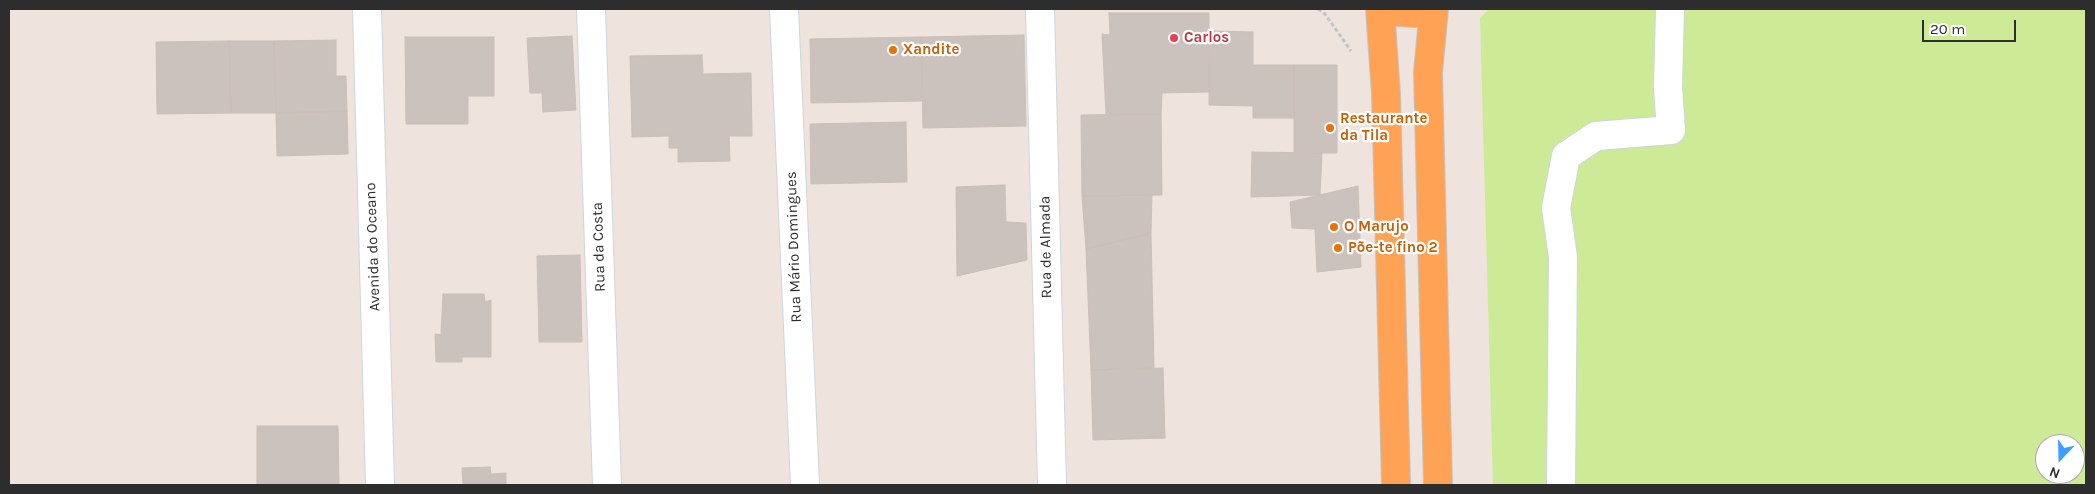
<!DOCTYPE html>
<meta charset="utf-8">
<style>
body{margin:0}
#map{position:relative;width:2095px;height:494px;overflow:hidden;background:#efe3de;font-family:Karla,sans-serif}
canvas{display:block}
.frame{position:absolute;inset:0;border:10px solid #2d2d2d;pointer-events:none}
.north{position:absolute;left:2035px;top:434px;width:50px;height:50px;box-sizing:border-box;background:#fff;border:1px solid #ababab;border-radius:50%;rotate:201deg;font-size:14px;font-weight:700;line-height:20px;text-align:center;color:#2d2d2d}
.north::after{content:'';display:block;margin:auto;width:18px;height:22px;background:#3c9cff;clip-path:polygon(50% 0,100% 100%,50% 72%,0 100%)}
.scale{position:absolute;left:1922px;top:20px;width:94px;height:22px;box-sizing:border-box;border:2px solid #2d2d2d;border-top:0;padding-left:6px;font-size:15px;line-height:18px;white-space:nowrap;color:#2d2d2d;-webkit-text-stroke:4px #fff;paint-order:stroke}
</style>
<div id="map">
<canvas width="2095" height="494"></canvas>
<div class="frame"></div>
<div class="north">N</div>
<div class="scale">20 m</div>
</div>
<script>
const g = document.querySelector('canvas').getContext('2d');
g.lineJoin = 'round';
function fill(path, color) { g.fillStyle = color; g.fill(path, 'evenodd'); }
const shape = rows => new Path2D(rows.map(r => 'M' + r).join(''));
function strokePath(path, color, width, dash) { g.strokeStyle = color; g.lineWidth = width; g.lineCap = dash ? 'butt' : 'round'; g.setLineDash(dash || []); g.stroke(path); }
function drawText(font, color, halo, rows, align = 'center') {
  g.font = font + ' Karla,sans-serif'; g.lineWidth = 4.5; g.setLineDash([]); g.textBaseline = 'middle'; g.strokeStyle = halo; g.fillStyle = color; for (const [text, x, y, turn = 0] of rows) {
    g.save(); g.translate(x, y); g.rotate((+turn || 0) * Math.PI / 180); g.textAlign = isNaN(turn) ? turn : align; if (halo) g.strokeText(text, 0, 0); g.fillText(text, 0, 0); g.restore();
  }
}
fill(shape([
 [1489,9,2086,9,2086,485,1493,485,1480,18],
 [2045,444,2075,444,2075,474,2045,474]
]), '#cdea96');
const building = shape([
 [1109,13,1209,13,1209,92,1162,93,1161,114,1106,114,1102,34,1110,35,1109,13],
 [1210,31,1253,32,1253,65,1294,65,1294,118,1253,118,1253,106,1209,105,1210,31],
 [1024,35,1026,126,923,128,921,37,1024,35],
 [572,36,576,110,543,112,542,93,530,93,527,38,572,36],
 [405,37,494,37,494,96,468,96,468,124,406,124,405,37],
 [921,37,922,101,811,103,810,39,921,37],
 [336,40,336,76,346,76,347,111,276,113,274,41,336,40],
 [229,41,231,113,157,114,156,42,229,41],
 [229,41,274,41,276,113,231,113,229,41],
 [702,55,703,74,751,73,752,136,729,136,730,161,678,162,678,148,669,148,669,136,632,137,630,56,702,55],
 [1294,65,1337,65,1337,153,1294,153,1294,65],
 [347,111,348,154,277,156,276,113,347,111],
 [1161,114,1162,195,1082,196,1081,115,1161,114],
 [906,122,907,182,811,184,810,124,906,122],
 [1252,152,1322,153,1320,195,1251,197,1252,152],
 [1005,185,1006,222,1026,223,1027,260,957,276,956,187,1005,185],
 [1358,186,1361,267,1317,272,1315,229,1292,228,1290,202,1358,186],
 [1152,195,1151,233,1086,249,1082,196,1152,195],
 [1151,233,1154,368,1091,370,1086,249,1151,233],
 [580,255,582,342,539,342,537,256,580,255],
 [443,294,484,294,485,302,491,300,491,357,462,357,462,362,436,362,435,334,441,335,443,294],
 [1163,368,1165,438,1093,440,1091,370,1163,368],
 [257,426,338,426,339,485,257,485,257,426],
 [490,467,491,474,506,473,506,485,463,485,462,468,490,467]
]);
fill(building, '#cbc1bd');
strokePath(building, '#cbbeb7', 1);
const minor = shape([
 [367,9,380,485],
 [591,9,607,485],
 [784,9,805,485],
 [1040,9,1052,485],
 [1561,485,1563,257,1556,208,1566,156,1596,136,1671,130,1668,87,1670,9]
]);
const major = shape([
 [1380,9,1386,94,1396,485],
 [1387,9,1398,12,1416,13,1429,9],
 [1434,9,1428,72,1438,485]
]);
strokePath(minor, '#ccd6e0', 30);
strokePath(major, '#c4c4c4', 30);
strokePath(shape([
 [1318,9,1325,14,1351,51]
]), '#c4c4c4', 3, [4, 2.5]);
strokePath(minor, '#fff', 28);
strokePath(major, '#fea355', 28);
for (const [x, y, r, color] of [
 [1174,38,5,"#e0444e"],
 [893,50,5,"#e8710a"],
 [1330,128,5,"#e8710a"],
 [1334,227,5,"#e8710a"],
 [1338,248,5,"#e8710a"]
]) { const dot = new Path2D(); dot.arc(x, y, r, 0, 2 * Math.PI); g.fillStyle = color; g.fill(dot); strokePath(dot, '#fff', 2); }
drawText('bold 15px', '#be3a42', '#fff', [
 ["Carlos",1184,38]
], 'left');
drawText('bold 15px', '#c56008', '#fff', [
 ["Xandite",903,50],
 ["Restaurante",1340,119],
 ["da Tila",1340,136],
 ["O Marujo",1344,227],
 ["Põe-te fino 2",1348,248]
], 'left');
drawText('15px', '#2d2d2d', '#fff', [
 ["Avenida do Oceano",373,247,-92],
 ["Rua da Costa",599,247,-92],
 ["Rua Mário Domingues",794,247,-92],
 ["Rua de Almada",1046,247,-91]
]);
</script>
